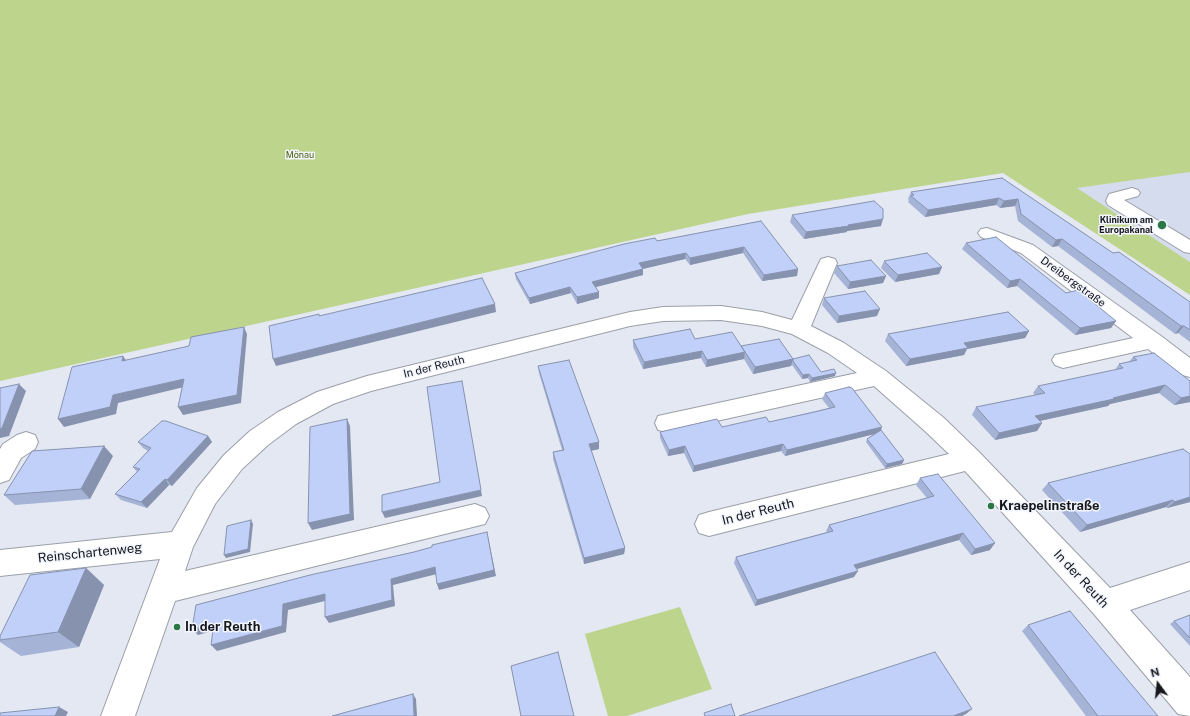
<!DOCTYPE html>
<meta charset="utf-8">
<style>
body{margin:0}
#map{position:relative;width:1190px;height:716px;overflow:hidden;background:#e3e8f2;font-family:"Public Sans",sans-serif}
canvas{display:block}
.north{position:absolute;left:1138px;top:664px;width:40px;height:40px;-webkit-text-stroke:3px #f2f5fd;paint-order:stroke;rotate:345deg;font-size:11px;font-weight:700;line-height:16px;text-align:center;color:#16171b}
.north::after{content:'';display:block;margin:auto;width:14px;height:18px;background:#16171b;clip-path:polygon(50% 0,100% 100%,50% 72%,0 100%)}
</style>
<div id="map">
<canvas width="1190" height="716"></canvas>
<div class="north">N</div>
</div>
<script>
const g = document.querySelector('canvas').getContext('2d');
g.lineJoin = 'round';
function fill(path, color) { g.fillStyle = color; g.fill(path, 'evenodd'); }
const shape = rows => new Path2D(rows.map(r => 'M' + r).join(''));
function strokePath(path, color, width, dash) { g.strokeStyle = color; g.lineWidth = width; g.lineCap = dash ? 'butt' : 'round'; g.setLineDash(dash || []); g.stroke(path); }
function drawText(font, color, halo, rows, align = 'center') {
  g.font = font + ' "Public Sans",sans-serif'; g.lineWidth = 3; g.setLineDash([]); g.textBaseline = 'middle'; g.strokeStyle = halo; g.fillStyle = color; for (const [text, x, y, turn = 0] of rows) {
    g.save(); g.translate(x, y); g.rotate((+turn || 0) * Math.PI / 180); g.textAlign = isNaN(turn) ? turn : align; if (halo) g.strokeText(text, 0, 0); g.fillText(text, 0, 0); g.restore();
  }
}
fill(shape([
 [1190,172,1190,262,1076,188,1167,175]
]), '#d5dced');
fill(shape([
 [0,0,1190,0,1190,172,1077,188,1190,262,1190,295,1003,173,748,214,0,381],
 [680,607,712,689,627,716,608,716,585,634]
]), '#bdd48c');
const minor = shape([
 [1132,188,1138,190,1140,193,1138,196,1124,200,1190,240,1190,253,1184,252,1108,205,1106,201,1109,194,1132,188],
 [987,228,1033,245,1161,336,1190,358,1190,377,1182,375,1148,349,1063,368,1055,365,1052,360,1055,355,1133,338,1021,253,981,237,978,233,981,229,987,228],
 [828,257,835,259,837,263,811,326,844,343,886,371,944,418,979,452,1110,588,1190,562,1190,590,1130,610,1190,677,1190,716,1178,714,1094,614,965,471,709,536,699,533,695,524,699,515,709,512,949,454,926,432,874,386,667,432,658,430,655,423,658,416,667,414,857,373,828,353,792,334,762,326,721,320,663,321,630,326,371,391,333,404,296,424,268,445,242,469,215,504,193,547,185,571,475,504,485,508,489,516,485,524,175,601,135,716,101,716,160,559,0,576,0,550,172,532,197,488,224,455,250,431,278,412,317,392,367,376,630,312,663,307,721,306,762,312,792,320,819,263,821,259,828,257],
 [26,432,35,435,38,442,35,449,21,458,9,480,0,483,0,449,3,444,17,435,26,432]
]);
strokePath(minor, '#9b9fa8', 2);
fill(minor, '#fff');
fill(shape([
 [1002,178,1113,253,1190,302,1190,342,1178,333,1175,334,1058,246,1052,247,1018,221,1015,206,1000,208,996,205,925,217,908,202,909,200,908,199,911,192],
 [792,215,881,226,847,231,847,232,804,239,790,222],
 [761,221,798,269,797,276,762,281,743,253,690,265,685,259,643,269,643,275,596,287,599,298,577,304,571,293,530,304,516,279,515,273,657,241],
 [966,243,1066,293,1116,321,1111,328,1075,335,1017,286,1007,288,962,249],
 [884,261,942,267,939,274,895,282,881,268],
 [837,266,886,276,883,283,848,289,834,273],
 [824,298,877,316,837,323,822,305],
 [1029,331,1025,338,967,349,964,355,906,366,885,341,888,334],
 [695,339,741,346,793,359,821,372,835,376,810,382,808,378,802,379,792,365,791,366,753,374,744,359,706,367,701,358,643,369,633,347,633,340],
 [1133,357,1190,381,1190,402,1174,405,1159,393,1110,404,1108,406,1040,421,1042,423,1037,431,995,440,972,415,976,407,1035,395,1033,393,1038,386,1115,370,1119,364,1129,362],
 [538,366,599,442,599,449,591,451,625,548,624,554,584,564,553,459,553,452,562,450,539,373],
 [825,393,882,427,881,430,904,460,902,464,885,468,866,442,867,439,874,434,785,456,781,451,693,472,684,453,668,456,660,438,660,432,722,427,769,422,829,408,822,399],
 [208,436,212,442,172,486,169,485,147,508,121,500,115,494,137,472,133,467,148,451,143,448,138,442],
 [1190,454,1190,502,1167,508,1166,507,1080,532,1042,490,1048,483],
 [113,456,90,499,15,505,4,495],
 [920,478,990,550,971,555,959,540,856,569,854,577,755,606,734,563,736,557,827,532,826,531,829,525,927,498,916,485],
 [86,568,104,585,79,647,21,656,0,642,0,636],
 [1190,615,1190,646,1170,624,1174,621],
 [1028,625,1158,716,1086,716,1022,631]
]), '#a5b3d6');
fill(shape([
 [999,198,996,205,925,217,928,210],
 [1018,199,1015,206,1000,208,1004,201],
 [883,219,881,226,847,231,847,232,804,239,806,232],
 [1062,239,1058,246,1052,247,1056,240],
 [744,247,743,253,690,265,690,258],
 [686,253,685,259,638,270,639,263],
 [942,267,939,274,895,282,898,275],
 [643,269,643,275,592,288,592,282],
 [798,269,797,276,762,281,764,275],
 [886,276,883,283,848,289,850,282],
 [1020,279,1017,286,1007,288,1010,281],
 [570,287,571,293,530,304,529,298],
 [599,292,599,298,577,304,577,297],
 [495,304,496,312,276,366,273,359],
 [880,309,877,316,837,323,839,316],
 [1116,321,1111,328,1075,335,1080,328],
 [1181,326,1184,326,1178,333,1175,334],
 [244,327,247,334,241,403,183,415,178,407],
 [1029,331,1025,338,967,349,964,355,906,366,910,359,964,343],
 [702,351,701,358,643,369,644,362],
 [745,352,744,359,706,367,707,360],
 [123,356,128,363,122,361],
 [793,359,791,366,753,374,755,367],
 [836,373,835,376,810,382,812,378],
 [809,374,808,378,802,379,803,375],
 [184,379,188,386,118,403,116,414,64,427,58,419,113,395],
 [462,381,482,496,385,518,382,512,481,490],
 [19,384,26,391,9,436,0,438,0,429],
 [1165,385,1159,393,1110,404,1108,406,1030,423,1035,416],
 [1190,396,1190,402,1174,405,1181,398],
 [347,419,350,426,354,520,312,530,308,523],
 [1042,423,1037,431,995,440,999,433],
 [882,427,879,433,785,456,787,450],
 [208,436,212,442,172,486,167,480],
 [599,442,599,449,589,451,589,444],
 [783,444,781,451,693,472,694,466],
 [104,446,113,456,90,499,81,489],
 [685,446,684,453,668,456,669,450],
 [904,460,902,464,885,468,887,464],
 [165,479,169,485,147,508,141,502],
 [1190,497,1190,502,1167,508,1174,502],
 [1173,500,1166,507,1080,532,1087,525],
 [251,520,253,524,250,552,226,558,224,555],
 [487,532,496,576,439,590,437,584],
 [963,533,959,540,850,571,854,565],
 [995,543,990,550,971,555,975,549],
 [625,548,624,554,584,564,584,558],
 [435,567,437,574,393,585,395,606,329,623,325,617,391,579],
 [86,568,104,585,79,647,58,632],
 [858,571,854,577,755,606,757,600],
 [325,594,329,600,288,610,286,632,217,651,211,645,283,604],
 [214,623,219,629,198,635,192,629],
 [413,694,416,699,417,716,414,716],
 [59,707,68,712,66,716,55,716],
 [972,709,966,714,962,716,953,716]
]), '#8692ae');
const building = shape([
 [1002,178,1113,253,1119,252,1190,302,1190,330,1184,326,1181,326,1062,239,1056,240,1021,214,1018,199,1004,201,999,198,928,210,911,196,914,195,911,192,1002,178],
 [874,201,883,209,883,219,848,225,849,226,806,232,792,215,874,201],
 [761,221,798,269,764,275,744,247,690,258,686,253,639,263,643,269,592,282,599,292,577,297,570,287,529,298,515,273,624,244,655,238,657,241,761,221],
 [996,237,1066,293,1078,290,1116,321,1080,328,1020,279,1010,281,966,243,996,237],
 [927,253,942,267,898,275,884,261,927,253],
 [871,260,886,276,850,282,837,266,871,260],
 [482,278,495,304,273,359,269,326,319,314,319,316,482,278],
 [865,291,880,309,839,316,824,298,865,291],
 [1008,312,1029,331,964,343,968,348,910,359,888,334,1008,312],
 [244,327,237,395,178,407,184,379,113,395,110,407,58,419,72,367,123,356,122,361,189,346,191,337,244,327],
 [690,329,695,339,732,332,745,352,707,360,702,351,644,362,633,340,690,329],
 [779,339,793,359,755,367,741,346,779,339],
 [1154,353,1190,381,1190,396,1181,398,1165,385,1113,398,1114,399,1035,416,1042,423,999,433,976,407,1045,393,1038,386,1123,368,1119,364,1137,360,1133,357,1154,353],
 [809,355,821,372,834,369,836,373,812,378,809,374,803,375,793,361,793,359,809,355],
 [569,360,599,442,589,444,625,548,584,558,553,452,564,450,538,366,569,360],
 [462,381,481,490,382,512,382,495,440,482,427,387,462,381],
 [19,384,2,428,0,429,0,388,19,384],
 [849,387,852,388,882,427,787,450,783,444,694,466,685,446,669,450,660,432,717,419,722,427,766,417,769,422,810,413,835,407,825,393,849,387],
 [347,419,350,514,308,523,310,427,347,419],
 [162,421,166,421,208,436,167,480,165,479,141,502,115,494,140,469,133,467,151,448,138,442,162,421],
 [881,430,904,460,887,464,867,439,881,430],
 [104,446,81,489,4,495,32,451,104,446],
 [1183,449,1190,454,1190,497,1174,502,1173,500,1087,525,1048,483,1183,449],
 [938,474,995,543,975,549,963,533,854,565,858,571,757,600,736,557,833,531,829,525,934,496,920,478,938,474],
 [251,520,248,549,224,555,227,526,251,520],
 [487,532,494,570,437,584,435,567,391,579,392,600,325,617,325,594,283,604,282,626,211,645,214,623,192,629,196,605,310,575,414,552,432,547,432,545,487,532],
 [86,568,58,632,0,640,0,636,30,575,86,568],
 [1070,611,1158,716,1098,716,1028,625,1070,611],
 [1190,615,1190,638,1174,621,1190,615],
 [558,652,574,716,521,716,511,666,558,652],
 [935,652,972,709,953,716,739,716,935,652],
 [413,694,414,716,332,716,413,694],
 [731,704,735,716,705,716,704,713,731,704],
 [59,707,55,716,0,716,0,713,59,707]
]);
fill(building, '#c0d0f9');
strokePath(building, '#8692ae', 1);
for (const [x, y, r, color] of [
 [1162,225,5,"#2b7746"],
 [991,506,4,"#2b7746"],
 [177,627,4,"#2b7746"]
]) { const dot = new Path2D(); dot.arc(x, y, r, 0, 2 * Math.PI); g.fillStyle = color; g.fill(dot); strokePath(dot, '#f2f5fd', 1.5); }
drawText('9px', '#4c6011', '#f2f5fd', [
 ["Mönau",300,155]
]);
drawText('bold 9px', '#16171b', '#f2f5fd', [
 ["Klinikum am",1153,220],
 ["Europakanal",1153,230]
], 'right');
drawText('11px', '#16171b', '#f2f5fd', [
 ["Dreibergstraße",1073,282,36],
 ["In der Reuth",434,367,-14]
]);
drawText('bold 13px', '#16171b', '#f2f5fd', [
 ["Kraepelinstraße",999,506],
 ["In der Reuth",185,627]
], 'left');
drawText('13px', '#16171b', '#f2f5fd', [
 ["In der Reuth",758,512,-14],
 ["Reinschartenweg",90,553,-6],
 ["In der Reuth",1081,579,47]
]);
</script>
